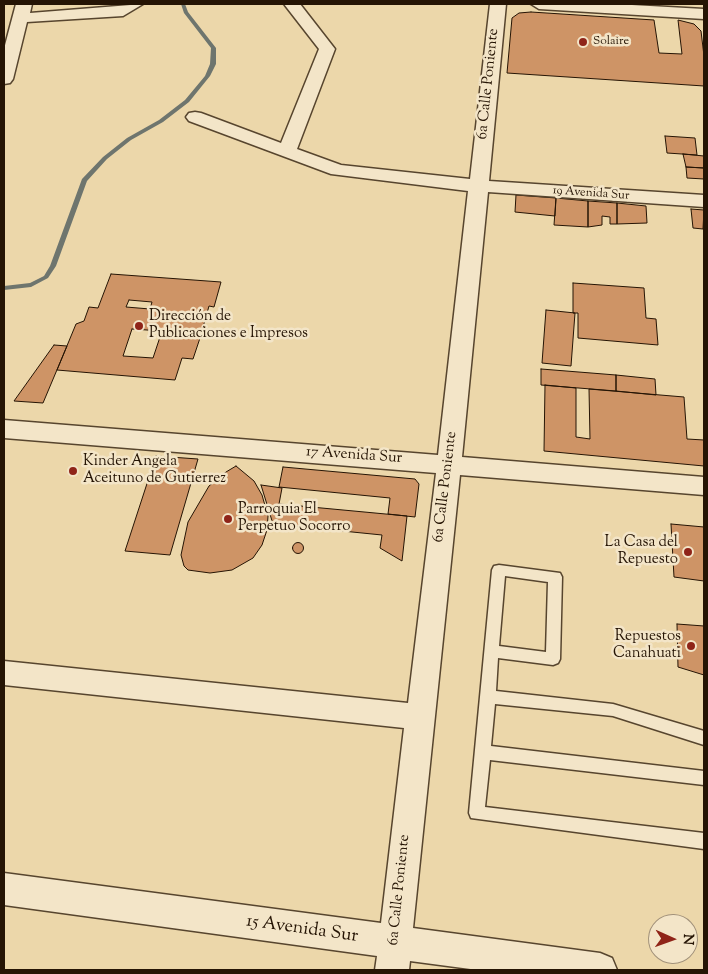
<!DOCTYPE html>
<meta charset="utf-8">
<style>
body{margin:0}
#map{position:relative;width:708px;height:974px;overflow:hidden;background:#ecd7aa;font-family:"Sorts Mill Goudy",serif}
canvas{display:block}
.frame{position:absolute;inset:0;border:5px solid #251404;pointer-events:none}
.north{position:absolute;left:648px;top:914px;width:50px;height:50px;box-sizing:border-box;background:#f3e5c8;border:1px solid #a1917a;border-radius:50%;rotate:92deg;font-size:14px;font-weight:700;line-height:20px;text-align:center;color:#251404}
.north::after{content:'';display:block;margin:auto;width:18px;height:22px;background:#8f2418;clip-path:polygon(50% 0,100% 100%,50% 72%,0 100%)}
</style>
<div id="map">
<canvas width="708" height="974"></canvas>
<div class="frame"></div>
<div class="north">N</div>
</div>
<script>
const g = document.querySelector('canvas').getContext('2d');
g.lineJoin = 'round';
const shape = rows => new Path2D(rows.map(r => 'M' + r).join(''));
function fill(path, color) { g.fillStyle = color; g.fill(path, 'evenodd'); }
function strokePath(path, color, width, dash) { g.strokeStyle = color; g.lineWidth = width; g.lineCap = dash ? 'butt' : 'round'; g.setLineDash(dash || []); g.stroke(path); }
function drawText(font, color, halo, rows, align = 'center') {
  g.font = font + ' "Sorts Mill Goudy",serif'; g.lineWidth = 5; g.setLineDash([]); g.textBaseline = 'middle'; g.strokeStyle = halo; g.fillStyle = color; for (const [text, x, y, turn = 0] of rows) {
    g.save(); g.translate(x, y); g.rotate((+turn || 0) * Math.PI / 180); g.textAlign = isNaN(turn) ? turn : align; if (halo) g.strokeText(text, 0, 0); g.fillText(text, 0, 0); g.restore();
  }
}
fill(shape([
 [181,4,185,4,188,12,216,48,216,64,210,76,189,102,163,122,131,140,107,159,87,181,56,266,48,278,31,287,4,290,4,286,30,283,44,276,50,266,82,179,103,157,127,138,159,120,185,100,205,76,210,64,211,48,184,13,181,4]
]), '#6e756e');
const building = shape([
 [531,12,654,20,659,53,682,54,678,20,694,24,701,31,704,56,704,86,507,73,512,18,519,13,531,12],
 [665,136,695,138,697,155,667,153,665,136],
 [683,154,704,156,704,168,686,167,683,154],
 [686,167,704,168,704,179,687,178,686,167],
 [516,195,556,198,555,216,515,212,516,195],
 [556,198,588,201,588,227,554,225,556,198],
 [588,201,617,203,617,224,610,224,610,217,602,216,602,225,588,227,588,201],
 [617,203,646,206,647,223,617,224,617,203],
 [691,209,704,210,703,229,693,228,691,209],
 [111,274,221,282,214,307,209,306,202,331,196,331,195,334,201,335,193,359,182,358,175,380,57,370,76,324,84,321,89,307,98,308,111,274],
 [129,300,152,302,150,309,126,307,129,300],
 [132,329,162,331,153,358,123,356,132,329],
 [573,283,644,288,646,318,656,319,658,345,578,338,578,313,573,313,573,283],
 [546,310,575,313,571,366,542,363,546,310],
 [54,345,67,346,43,403,14,401,54,345],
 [541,369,616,375,616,391,541,385,541,369],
 [616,375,655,379,656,395,616,391,616,375],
 [545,385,576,388,576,437,590,439,589,389,684,397,687,439,704,440,704,466,544,451,545,385],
 [156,456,198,459,170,555,125,551,156,456],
 [236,466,254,481,262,495,268,516,267,530,262,545,253,558,232,570,210,573,188,570,184,566,181,555,188,522,209,486,226,472,236,466],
 [283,467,415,479,419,484,415,517,388,514,390,498,279,487,283,467],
 [261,485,282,488,279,504,407,516,402,561,380,548,382,535,273,524,261,485],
 [671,524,704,527,704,581,674,577,671,524],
 '292.5 548a5.5 5.5 0 1 1 11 0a5.5 5.5 0 1 1-11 0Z',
 [677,624,704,626,704,675,678,667,677,624]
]);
fill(building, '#ce9466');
strokePath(building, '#251404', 1);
const service = shape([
 [499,565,560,573,562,577,560,659,558,663,553,665,498,658,496,691,613,704,704,731,704,745,613,716,495,704,491,746,704,771,704,785,490,760,485,807,704,833,704,849,471,818,469,813,492,570,494,566,499,565],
 [505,576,548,582,546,652,499,646,505,576]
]);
const minor = shape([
 [16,4,32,4,30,13,143,4,123,16,27,22,13,79,10,83,4,84,4,49,16,4],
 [284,4,300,4,335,49,297,149,341,165,470,179,490,4,506,4,489,181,704,195,704,207,488,192,462,457,704,477,704,495,460,475,413,928,600,953,612,958,617,970,478,970,410,961,409,970,375,970,377,956,4,905,4,873,381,923,404,728,4,685,4,661,408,703,436,473,4,438,4,420,438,455,468,191,331,174,189,121,186,117,189,113,195,112,201,113,281,143,319,49,284,4],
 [531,4,614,4,704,9,704,19,539,9,531,4]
]);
strokePath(service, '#57452e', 3);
strokePath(minor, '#57452e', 3);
fill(service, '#f3e5c8');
fill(minor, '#f3e5c8');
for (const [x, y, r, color] of [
 [583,42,5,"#8f2418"],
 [139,326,5,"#8f2418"],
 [73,471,5,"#8f2418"],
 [228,519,5,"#8f2418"],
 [688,552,5,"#8f2418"],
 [691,646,5,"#8f2418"]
]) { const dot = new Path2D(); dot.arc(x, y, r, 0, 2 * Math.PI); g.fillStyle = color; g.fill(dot); strokePath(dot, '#f3e5c8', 2); }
drawText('12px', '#251404', '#f3e5c8', [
 ["Solaire",593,42]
], 'left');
drawText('12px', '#251404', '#f3e5c8', [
 ["19 Avenida Sur",591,194,4]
]);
drawText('15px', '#251404', '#f3e5c8', [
 ["6a Calle Poniente",489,84,-84],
 ["17 Avenida Sur",354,456,4],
 ["6a Calle Poniente",446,487,-83],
 ["6a Calle Poniente",400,890,-84]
]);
drawText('15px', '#251404', '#f3e5c8', [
 ["Dirección de",149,317],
 ["Publicaciones e Impresos",149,334],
 ["Kinder Angela",83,462],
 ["Aceituno de Gutierrez",83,479],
 ["Parroquia El",238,510],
 ["Perpetuo Socorro",238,527],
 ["La Casa del",678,543,"right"],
 ["Repuesto",678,560,"right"],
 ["Repuestos",681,637,"right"],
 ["Canahuati",681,654,"right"]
], 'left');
drawText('18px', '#251404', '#f3e5c8', [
 ["15 Avenida Sur",302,930,8]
]);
</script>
